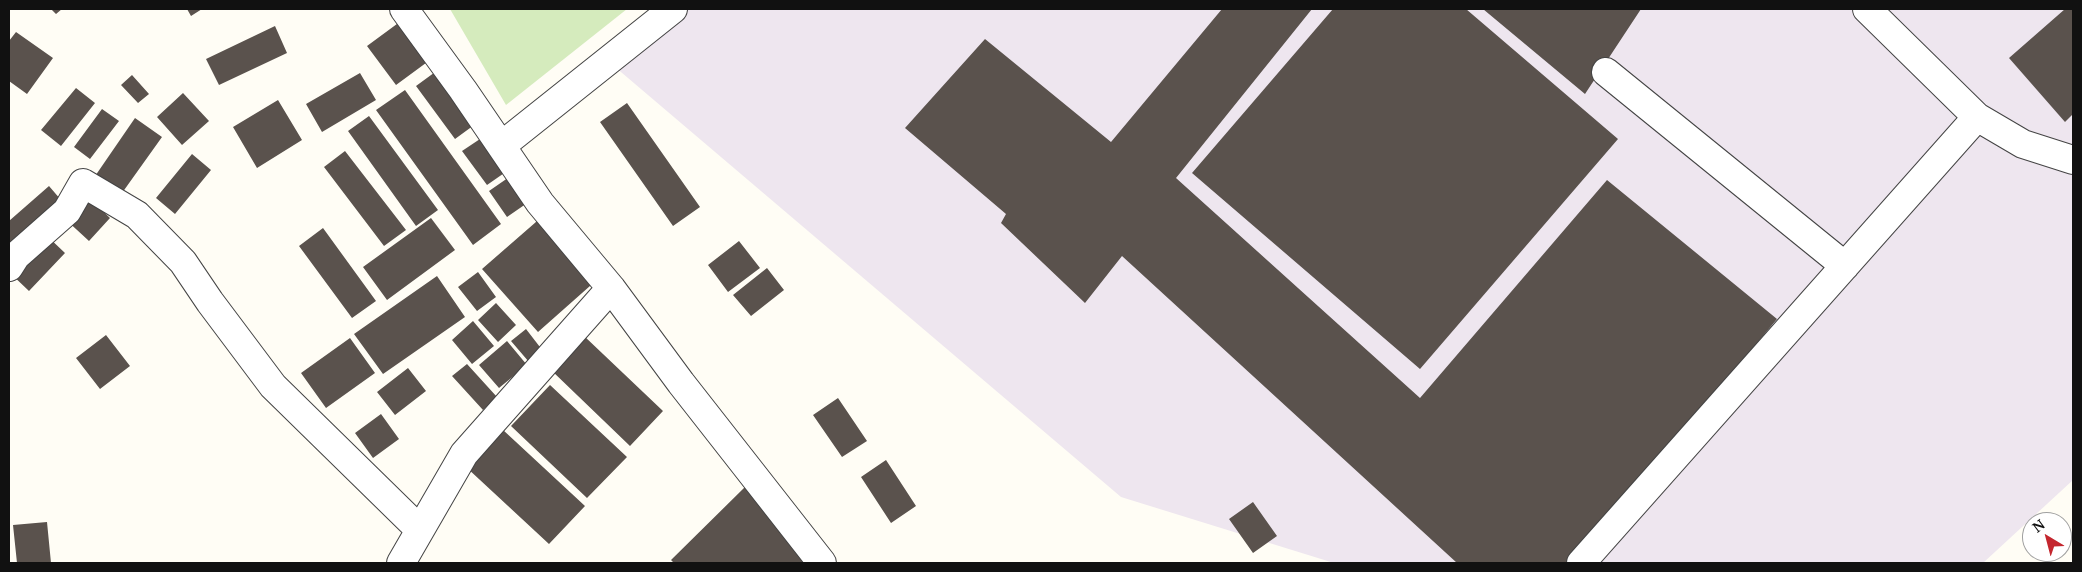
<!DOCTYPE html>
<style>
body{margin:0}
#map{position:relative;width:2082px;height:572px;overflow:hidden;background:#fffdf5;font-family:"Noto Serif",serif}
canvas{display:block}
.frame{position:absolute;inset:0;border:10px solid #111;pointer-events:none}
.north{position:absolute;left:2022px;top:512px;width:50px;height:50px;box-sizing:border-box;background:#fff;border:1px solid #a0a0a0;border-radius:50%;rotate:323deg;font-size:14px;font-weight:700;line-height:20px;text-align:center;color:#111}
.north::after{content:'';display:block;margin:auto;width:18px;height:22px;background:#c4262e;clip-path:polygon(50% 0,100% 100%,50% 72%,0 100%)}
</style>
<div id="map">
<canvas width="2082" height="572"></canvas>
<div class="frame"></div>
<div class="north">N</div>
</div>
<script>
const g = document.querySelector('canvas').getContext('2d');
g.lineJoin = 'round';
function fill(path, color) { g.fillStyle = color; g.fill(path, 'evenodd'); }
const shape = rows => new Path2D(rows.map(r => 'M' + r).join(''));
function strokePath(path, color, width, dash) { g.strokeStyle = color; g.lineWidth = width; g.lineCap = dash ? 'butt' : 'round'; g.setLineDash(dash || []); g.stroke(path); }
fill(shape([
 [662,9,2073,9,2073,480,1983,563,1334,563,1121,497,608,61]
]), '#eee6ef');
fill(shape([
 [450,9,627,9,506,105]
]), '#d5ebbd');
fill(shape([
 [51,9,62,9,56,14],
 [187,9,202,9,191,16],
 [1222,9,1312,9,1176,178,1420,398,1607,180,1777,319,1574,563,1457,563,1122,256,1085,303,1001,223,1006,214,905,128,985,39,1111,142],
 [1333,9,1466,9,1618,139,1420,369,1192,173],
 [1483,9,1641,9,1585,94],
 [2065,9,2073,9,2073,114,2065,122,2009,58],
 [401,21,430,60,396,85,367,46],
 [275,26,287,53,219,85,206,59],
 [16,32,53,58,27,94,9,81,9,41],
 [442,67,481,120,455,139,416,86],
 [360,73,376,100,322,132,306,104],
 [132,75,149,94,138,103,121,85],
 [76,88,95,103,61,146,41,130],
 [405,90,501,224,473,245,376,110],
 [183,93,209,121,182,145,157,117],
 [278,100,302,140,257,168,233,127],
 [627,103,700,207,673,226,600,122],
 [102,109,119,121,90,159,74,147],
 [369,116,438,210,416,226,348,131],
 [135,118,162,137,117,200,91,182],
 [486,135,510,169,487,185,462,151],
 [345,151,406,230,384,246,324,167],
 [192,154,211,170,175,214,156,198],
 [515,173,533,199,507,217,489,191],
 [49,186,67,207,16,252,9,244,9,221],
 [86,195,110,218,89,241,64,218],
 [544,215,599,278,538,332,482,269],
 [431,218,455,250,387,300,363,267],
 [323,228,376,301,352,318,299,246],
 [45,234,65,253,29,291,9,272],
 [739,241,760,268,728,292,708,265],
 [767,268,784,290,751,316,733,295],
 [478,272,496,297,477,311,458,287],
 [437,276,465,317,383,374,354,334],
 [496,303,516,325,498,342,478,320],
 [473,321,494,346,472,364,452,340],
 [526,329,543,351,529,362,511,341],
 [106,335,130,366,100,389,76,358],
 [583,335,663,411,630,446,551,370],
 [350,338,375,373,326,408,301,373],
 [507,341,527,365,499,388,479,365],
 [467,364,497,397,483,410,452,376],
 [408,368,426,391,395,415,377,392],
 [550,385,627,457,587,498,511,426],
 [838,398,867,441,842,457,813,415],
 [381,414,399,439,373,458,355,433],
 [502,429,585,506,549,544,466,467],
 [886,460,916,506,891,523,861,477],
 [745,487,820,563,674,563,671,560],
 [1253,502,1277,536,1253,553,1229,519],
 [47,522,51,563,17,563,13,525]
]), '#5a524d');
const minor = shape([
 [404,9,463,90,540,203,611,288,681,383,822,563],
 [1867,9,1977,117,2023,144,2073,160],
 [1606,72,1845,266],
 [501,146,673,9],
 [9,267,16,256,67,211,83,183,137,215,183,262,210,302,273,386,420,530],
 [401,563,464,454,611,288],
 [1581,563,1977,117]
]);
strokePath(minor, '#444', 30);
strokePath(minor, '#fff', 28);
</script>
